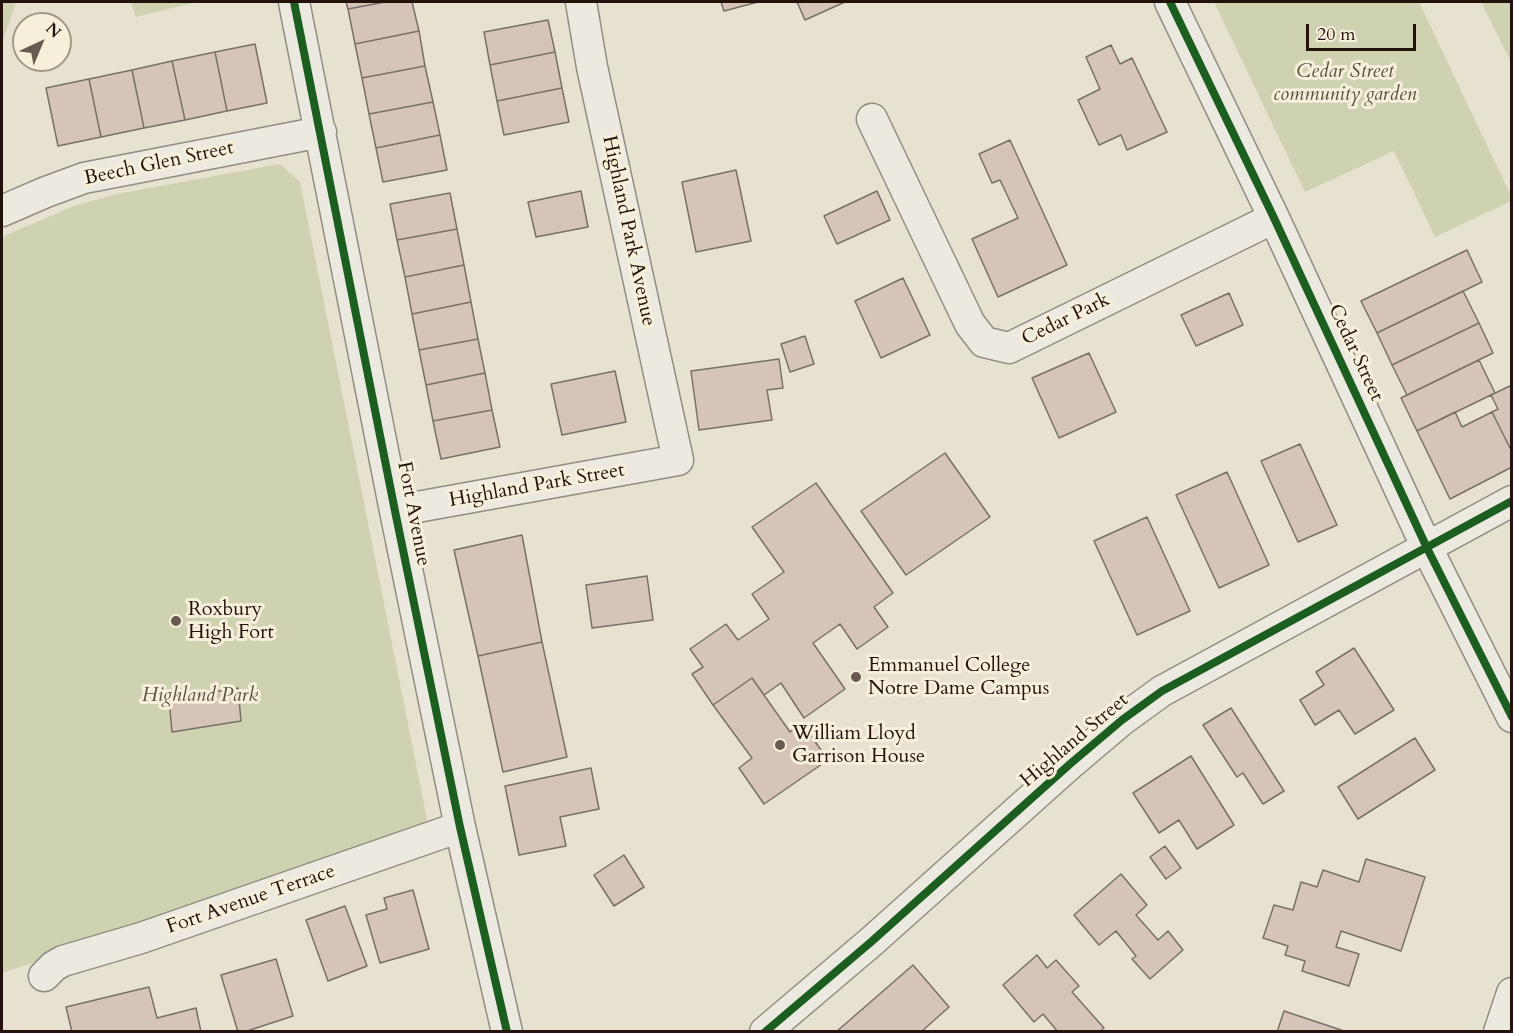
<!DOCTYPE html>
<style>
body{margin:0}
#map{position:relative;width:1513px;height:1033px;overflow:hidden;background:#e7e1d0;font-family:Cardo,serif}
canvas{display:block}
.frame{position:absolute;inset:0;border:3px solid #22120b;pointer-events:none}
.north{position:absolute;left:12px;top:12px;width:60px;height:60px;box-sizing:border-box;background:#f6efda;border:2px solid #a19787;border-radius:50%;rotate:44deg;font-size:16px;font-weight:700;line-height:24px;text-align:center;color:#22120b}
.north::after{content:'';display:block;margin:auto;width:21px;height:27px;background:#675a50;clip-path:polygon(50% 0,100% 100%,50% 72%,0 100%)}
.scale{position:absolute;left:1306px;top:24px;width:110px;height:27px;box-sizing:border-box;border:3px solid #22120b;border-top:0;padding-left:8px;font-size:18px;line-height:21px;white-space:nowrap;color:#22120b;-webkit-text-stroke:4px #f6efda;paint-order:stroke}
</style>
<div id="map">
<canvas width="1513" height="1033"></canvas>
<div class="frame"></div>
<div class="north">N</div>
<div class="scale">20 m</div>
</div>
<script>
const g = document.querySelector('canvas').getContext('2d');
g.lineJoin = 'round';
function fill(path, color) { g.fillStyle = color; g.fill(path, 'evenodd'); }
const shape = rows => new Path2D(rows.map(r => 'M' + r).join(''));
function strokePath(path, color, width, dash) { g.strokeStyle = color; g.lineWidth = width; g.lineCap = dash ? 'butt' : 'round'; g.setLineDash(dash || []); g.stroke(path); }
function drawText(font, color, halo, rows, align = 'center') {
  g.font = font + ' Cardo,serif'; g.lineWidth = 6; g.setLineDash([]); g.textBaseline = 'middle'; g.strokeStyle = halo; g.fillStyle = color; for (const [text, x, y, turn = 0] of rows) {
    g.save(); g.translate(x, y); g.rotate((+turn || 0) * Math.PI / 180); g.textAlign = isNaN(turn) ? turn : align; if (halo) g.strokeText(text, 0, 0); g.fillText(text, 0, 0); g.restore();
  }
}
fill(shape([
 [2,2,16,2,2,43],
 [131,2,197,2,136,17],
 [1214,2,1419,2,1511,196,1511,201,1435,237,1394,151,1305,192],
 [1481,2,1511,2,1511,62],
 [280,164,300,182,429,829,2,973,2,237,74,206,117,194]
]), '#ced2b0');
const building = shape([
 [346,2,385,2,348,9,346,2],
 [385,2,412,2,419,31,355,44,348,9,385,2],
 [721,2,758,2,724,11,721,2],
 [797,2,845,2,805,20,797,2],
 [548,20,555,52,490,65,484,32,548,20],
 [419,31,425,66,362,78,355,44,419,31],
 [255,44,267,103,227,111,215,52,255,44],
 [1111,45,1120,64,1132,58,1167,132,1127,150,1121,135,1099,145,1078,100,1100,89,1086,57,1111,45],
 [215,52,227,111,185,120,172,61,215,52],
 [555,52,562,88,497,101,490,65,555,52],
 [172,61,185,120,144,128,132,70,172,61],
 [425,66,433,102,369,114,362,78,425,66],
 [132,70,144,128,101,137,89,79,132,70],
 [89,79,101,137,58,146,46,88,89,79],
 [562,88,569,122,504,135,497,101,562,88],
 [433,102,440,135,376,148,369,114,433,102],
 [440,135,447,170,383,182,376,148,440,135],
 [1010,140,1067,265,998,297,972,239,1018,218,1000,180,992,183,979,154,1010,140],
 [736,170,751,241,696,252,682,182,736,170],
 [581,191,588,227,536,237,528,202,581,191],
 [877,191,890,220,837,244,824,216,877,191],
 [450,193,457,229,397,240,390,204,450,193],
 [457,229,464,265,405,277,397,240,457,229],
 [1467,250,1482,282,1377,333,1361,301,1467,250],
 [464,265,471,302,412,314,405,277,464,265],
 [903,278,930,335,881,358,855,301,903,278],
 [1463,291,1479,323,1392,365,1377,333,1463,291],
 [1229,293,1243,325,1196,346,1181,315,1229,293],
 [471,302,478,339,419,350,412,314,471,302],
 [1479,323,1493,353,1407,395,1392,365,1479,323],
 [805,336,814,364,790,372,781,344,805,336],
 [478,339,485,373,426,385,419,350,478,339],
 [1089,353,1116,412,1059,438,1032,378,1089,353],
 [779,359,783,388,767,390,772,420,699,430,691,371,779,359],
 [1479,360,1495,393,1417,431,1401,398,1479,360],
 [615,371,626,422,562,435,551,384,615,371],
 [485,373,492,410,433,421,426,385,485,373],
 [1512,385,1512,452,1492,412,1498,409,1491,395,1512,385],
 [492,410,500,447,441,459,433,421,492,410],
 [1455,412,1462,427,1492,412,1512,452,1512,467,1450,499,1417,431,1455,412],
 [1300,444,1337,525,1298,542,1261,461,1300,444],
 [945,453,990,517,906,575,861,511,945,453],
 [1227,472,1269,565,1219,588,1176,495,1227,472],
 [816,483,893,593,874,607,888,627,857,649,840,624,813,643,845,689,804,718,781,683,764,695,752,678,713,705,692,674,703,667,690,649,726,624,738,640,769,619,752,594,784,572,752,527,816,483],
 [1147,517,1190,611,1137,635,1094,541,1147,517],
 [522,535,542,642,478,656,454,550,522,535],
 [647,576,653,620,592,628,586,585,647,576],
 [542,642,567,757,503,772,478,656,542,642],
 [1354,648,1394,710,1355,734,1339,710,1315,725,1300,700,1324,685,1316,672,1354,648],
 [752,678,790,732,802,723,828,760,764,804,739,768,752,758,713,705,752,678],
 [238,688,241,721,172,732,169,699,238,688],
 [1231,708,1284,791,1263,804,1243,773,1237,777,1203,725,1231,708],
 [1415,738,1435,770,1358,819,1338,787,1415,738],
 [1191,756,1234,825,1197,849,1179,820,1159,833,1133,793,1191,756],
 [591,768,599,809,560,817,566,846,519,855,505,786,591,768],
 [1165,846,1181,868,1166,879,1150,857,1165,846],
 [624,855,644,887,614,906,594,875,624,855],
 [1366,859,1425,877,1401,951,1341,931,1336,947,1359,954,1349,986,1302,971,1305,961,1285,955,1288,946,1263,938,1274,905,1293,910,1301,882,1317,887,1323,870,1359,882,1366,859],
 [1121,874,1147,905,1136,915,1158,940,1168,931,1183,950,1150,979,1132,959,1136,956,1116,931,1099,945,1074,915,1121,874],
 [413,890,429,949,380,963,366,915,387,909,384,898,413,890],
 [345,906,367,966,328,981,306,920,345,906],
 [1037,955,1047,968,1056,960,1079,986,1072,992,1104,1028,1099,1032,1058,1032,1043,1014,1034,1022,1003,985,1037,955],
 [276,959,293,1016,244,1032,238,1032,221,975,276,959],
 [913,965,949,1007,921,1032,836,1032,913,965],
 [149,987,157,1018,196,1008,201,1032,72,1032,66,1007,149,987],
 [1284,1011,1347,1032,1277,1032,1284,1011]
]);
fill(building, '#d5c4b7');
strokePath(building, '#777168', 1.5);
const minor = shape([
 [294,2,395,511,460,827,507,1032],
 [1170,2,1274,218,1427,548,1512,717],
 [872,119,970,324,984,342,1009,348,1274,218],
 [2,211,46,192,84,178,321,132],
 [395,511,678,460,592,67,581,2],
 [44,976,54,966,63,961,141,938,460,827],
 [765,1032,871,942,1070,764,1122,720,1162,691,1512,501],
 [1499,1032,1512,993]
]);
strokePath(minor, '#928d82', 33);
strokePath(minor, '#ece9e0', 30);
strokePath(shape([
 [294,2,395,511,460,827,507,1032],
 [1170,2,1274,218,1427,548,1512,717],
 [765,1032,871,942,1070,764,1122,720,1162,691,1512,501]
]), '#1b5e20', 8);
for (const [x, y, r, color] of [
 [176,621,6,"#675a50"],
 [856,677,6,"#675a50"],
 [780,745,6,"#675a50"]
]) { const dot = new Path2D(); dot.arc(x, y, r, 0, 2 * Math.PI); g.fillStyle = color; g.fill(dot); strokePath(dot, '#f6efda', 2); }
drawText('italic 20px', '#57513c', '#f6efda', [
 ["Cedar Street",1345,72],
 ["community garden",1345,95],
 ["Highland Park",200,696]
]);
drawText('20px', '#22120b', '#f6efda', [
 ["Beech Glen Street",159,164,-12],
 ["Highland Park Avenue",628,231,78],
 ["Cedar Park",1066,320,-26],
 ["Cedar Street",1355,353,65],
 ["Highland Park Street",537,486,-10],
 ["Fort Avenue",413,514,79],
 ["Highland Street",1075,741,-40],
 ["Fort Avenue Terrace",251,900,-19]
]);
drawText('20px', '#22120b', '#f6efda', [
 ["Roxbury",188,610],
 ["High Fort",188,633],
 ["Emmanuel College",868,666],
 ["Notre Dame Campus",868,689],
 ["William Lloyd",792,734],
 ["Garrison House",792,757]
], 'left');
</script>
